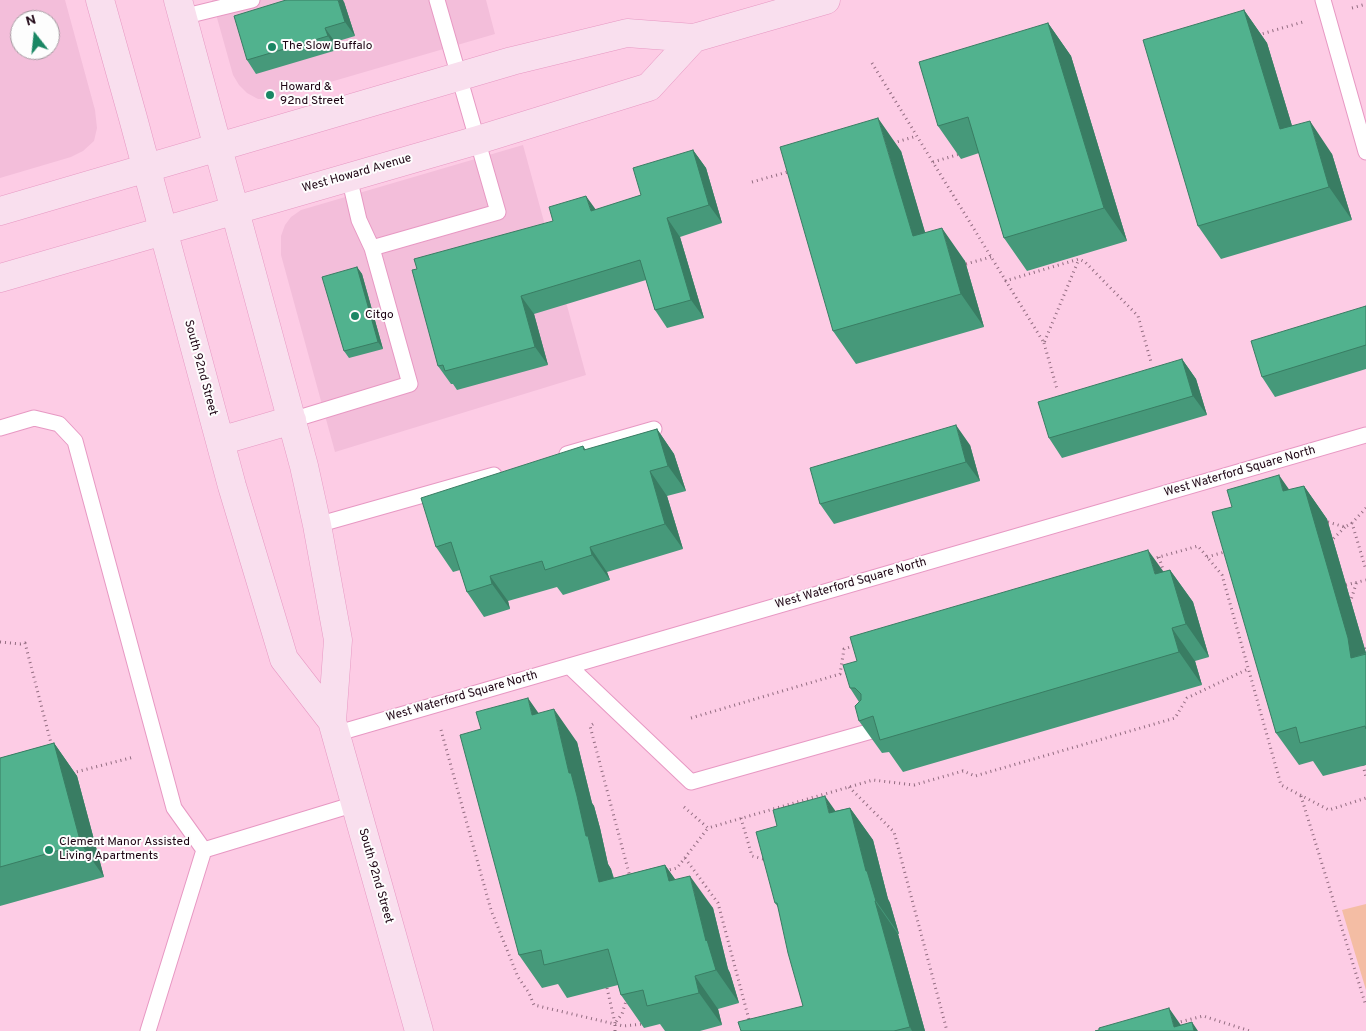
<!DOCTYPE html>
<style>
body{margin:0}
#map{position:relative;width:1366px;height:1031px;overflow:hidden;background:#fdcce5;font-family:Overpass,sans-serif}
canvas{display:block}
.north{position:absolute;left:10px;top:10px;width:50px;height:50px;box-sizing:border-box;background:#fdfdfd;border:1px solid #a3999f;border-radius:50%;rotate:344deg;font-size:14px;font-weight:700;line-height:20px;text-align:center;color:#1c0312}
.north::after{content:'';display:block;margin:auto;width:18px;height:22px;background:#1a8764;clip-path:polygon(50% 0,100% 100%,50% 72%,0 100%)}
</style>
<div id="map">
<canvas width="1366" height="1031"></canvas>
<div class="north">N</div>
</div>
<script>
const g = document.querySelector('canvas').getContext('2d');
g.lineJoin = 'round';
function fill(path, color) { g.fillStyle = color; g.fill(path, 'evenodd'); }
const shape = rows => new Path2D(rows.map(r => 'M' + r).join(''));
function strokePath(path, color, width, dash) { g.strokeStyle = color; g.lineWidth = width; g.lineCap = dash ? 'butt' : 'round'; g.setLineDash(dash || []); g.stroke(path); }
function drawText(font, color, halo, rows, align = 'center') {
  g.font = font + ' Overpass,sans-serif'; g.lineWidth = 4; g.setLineDash([]); g.textBaseline = 'middle'; g.strokeStyle = halo; g.fillStyle = color; for (const [text, x, y, turn = 0] of rows) {
    g.save(); g.translate(x, y); g.rotate((+turn || 0) * Math.PI / 180); g.textAlign = isNaN(turn) ? turn : align; if (halo) g.strokeText(text, 0, 0); g.fillText(text, 0, 0); g.restore();
  }
}
fill(shape([
 [0,0,65,0,95,110,97,128,94,141,83,151,71,157,0,178],
 [20,20,50,20,50,50,20,50],
 [212,0,486,0,495,34,272,99,258,99,247,93,239,85,233,75],
 [523,145,586,375,335,452,281,255,281,236,285,225,291,217,301,210]
]), '#f3beda');
fill(shape([
 [1366,904,1366,990,1342,910]
]), '#f4bda4');
const lane = shape([
 [1323,0,1366,152],
 [182,17,252,0],
 [349,177,359,220,372,248],
 [292,420,410,384,372,248,498,212,437,0],
 [0,428,34,418,59,424,75,441,174,808,204,850],
 [567,454,654,429],
 [317,525,494,475],
 [569,666,691,782,875,730],
 [335,734,1366,435],
 [204,850,355,804],
 [148,1031,204,850]
]);
const secondary = shape([
 [100,0,133,118,232,486,284,659,332,721],
 [178,0,304,466,317,525,338,640,332,721,419,1031],
 [0,211,512,61,627,33,694,38,826,0],
 [0,278,478,140,649,87,694,38],
 [220,441,292,420]
]);
strokePath(lane, '#e798c3', 17);
strokePath(secondary, '#e798c3', 29);
strokePath(shape([
 [1352,8,1366,4],
 [1258,35,1303,22],
 [872,63,1044,343,1079,259],
 [893,143,917,136],
 [933,162,960,154],
 [752,182,791,171],
 [966,264,991,257],
 [1005,281,1079,259,1085,262,1138,316,1151,362],
 [1044,343,1057,389],
 [1366,508,1352,523,1366,570],
 [1328,522,1345,527,1352,523],
 [1330,542,1345,527],
 [1159,557,1164,573],
 [1207,557,1228,551],
 [1152,559,1198,546,1222,575,1281,785,1329,810,1366,798],
 [1346,585,1366,580],
 [1350,603,1357,581],
 [0,642,20,644,25,643,52,747],
 [1365,648,1366,649],
 [691,718,840,674,844,649,856,645],
 [593,724,590,726,630,877],
 [441,730,491,910,518,977,529,993,534,1005,623,1026,643,1024],
 [1363,765,1366,777],
 [72,773,134,757],
 [849,787,894,832,947,1031],
 [1301,796,1366,1006],
 [684,807,708,828,873,780,914,785,963,771,975,776,1175,718,1187,698,1248,669],
 [741,818,752,856,767,860],
 [685,858,718,903,752,1031],
 [665,871,677,868,708,828],
 [607,988,615,1023],
 [1176,1023,1203,1016,1250,1031],
 [615,1031,615,1023,622,1014,627,998]
]), '#926c80', 3, [1, 4]);
strokePath(lane, '#fff', 15);
strokePath(secondary, '#f9dfee', 28);
fill(shape([
 [344,2,355,36,335,42,337,50,256,74,247,60],
 [1244,10,1267,43,1292,126,1332,154,1352,220,1221,259,1198,226],
 [1048,23,1071,56,1127,241,1027,271,1004,238,979,153,961,159,938,126],
 [693,150,706,168,722,223,680,237,704,318,667,328,655,310,646,280,534,314,548,365,457,390,453,384,451,384,438,366,596,210,641,195],
 [901,151,925,233,965,261,984,327,856,364,833,331],
 [357,267,362,274,383,349,349,358,344,351],
 [1366,306,1366,369,1275,397,1262,377],
 [1182,359,1196,379,1207,415,1062,458,1049,438],
 [657,429,674,454,686,491,667,496,683,549,607,572,610,580,563,595,557,587,508,601,510,609,484,617,467,592,460,570,453,572,436,547,583,446,586,450],
 [970,445,980,481,834,524,820,504],
 [1304,486,1327,519,1366,653,1366,765,1323,776,1313,761,1299,765,1276,733,1232,507],
 [1170,570,1193,602,1209,657,1195,661,1202,685,903,772,889,752,882,753,859,721,859,702,850,688],
 [538,713,577,742,592,803,594,806,600,828,608,864,611,869,614,878,665,865,675,879,713,908,728,969,730,973,739,1003,718,1009,722,1025,700,1031,665,1031,660,1024,644,1028,621,995,618,985,567,998,558,984,542,988,519,955],
 [54,743,77,776,104,877,0,906,0,758],
 [850,808,873,840,888,899,890,903,899,934,898,934,925,1031,741,1031,803,1006,778,907,775,903,835,811]
]), '#46997a');
fill(shape([
 [338,0,343,0,344,2,355,36,345,22],
 [1244,10,1267,43,1303,162,1280,129],
 [1048,23,1071,56,1127,241,1104,208],
 [325,28,335,42,337,50,328,36],
 [878,118,901,151,936,269,913,236],
 [1310,121,1332,154,1352,220,1329,187],
 [693,150,706,168,722,223,709,205],
 [586,196,599,214,591,211],
 [667,218,680,237,704,318,691,300],
 [942,228,965,261,984,327,961,294],
 [357,267,362,274,383,349,378,342],
 [521,296,534,314,548,365,535,347],
 [1182,359,1196,379,1207,415,1193,396],
 [956,425,970,445,980,481,966,462],
 [657,429,674,454,686,491,668,466],
 [650,471,667,496,683,549,665,524],
 [1279,475,1302,508,1283,491],
 [1304,486,1327,519,1366,653,1351,658],
 [590,547,607,572,610,580,592,555],
 [1148,550,1171,582,1155,574],
 [1170,570,1193,602,1209,657,1186,624],
 [490,576,508,601,510,609,492,584],
 [1172,628,1195,661,1202,685,1179,652],
 [528,698,551,731,532,715],
 [554,709,577,742,592,803,594,806,600,828,608,864,611,869,622,914,599,882,569,773],
 [54,743,77,776,104,877,81,844],
 [825,796,848,829,829,813],
 [850,808,873,840,888,899,890,903,899,934,876,901,866,871],
 [665,865,688,898,669,881],
 [690,876,713,908,728,969,730,973,739,1003,716,970,706,941],
 [875,901,898,934,925,1031,912,1031,910,1027],
 [695,976,718,1009,722,1025,699,993],
 [1169,1008,1185,1031,1174,1027],
 [1192,1022,1198,1031,1194,1031]
]), '#397d63');
const building = shape([
 [286,0,338,0,345,22,325,28,328,36,247,60,234,16,286,0],
 [1244,10,1280,129,1310,121,1329,187,1198,226,1143,40,1244,10],
 [1048,23,1104,208,1004,238,968,117,938,126,919,62,1048,23],
 [878,118,913,236,942,228,961,294,833,331,780,147,878,118],
 [693,150,709,205,667,218,691,300,655,310,640,260,521,296,535,347,445,371,443,365,438,366,412,270,417,269,414,259,553,221,549,207,586,196,591,211,641,195,633,168,693,150],
 [357,267,378,342,344,351,322,277,357,267],
 [1366,306,1366,345,1262,377,1251,341,1366,306],
 [1182,359,1193,396,1049,438,1038,402,1182,359],
 [956,425,966,462,820,504,810,468,956,425],
 [657,429,668,466,650,471,665,524,590,547,592,555,545,570,542,561,490,576,492,584,467,592,451,542,436,547,421,498,583,446,584,450,657,429],
 [1279,475,1283,491,1304,486,1348,638,1351,658,1366,654,1366,729,1365,726,1300,743,1296,727,1276,733,1212,512,1232,507,1227,490,1279,475],
 [1148,550,1155,574,1170,570,1186,624,1172,628,1179,652,880,740,873,716,859,721,855,706,861,700,861,694,855,688,850,688,843,665,857,661,850,637,1148,550],
 [528,698,532,715,554,709,569,773,571,773,577,796,586,836,588,836,599,882,665,865,669,881,690,876,706,941,707,940,716,970,695,976,699,993,647,1006,643,990,621,995,608,949,544,965,541,950,519,955,460,735,481,729,476,712,528,698],
 [54,743,81,844,0,867,0,758,54,743],
 [825,796,829,813,850,808,866,871,867,871,876,901,875,901,910,1027,894,1031,741,1031,738,1022,803,1006,788,953,777,903,775,903,756,832,777,826,773,810,825,796],
 [1169,1008,1174,1027,1192,1022,1194,1031,1095,1031,1099,1030,1099,1028,1169,1008]
]);
fill(building, '#51b28e');
strokePath(building, '#397d63', 1);
for (const [x, y, r, color] of [
 [272,47,5,"#1a8764"],
 [270,95,5,"#1a8764"],
 [355,316,5,"#1a8764"],
 [49,850,5,"#1a8764"]
]) { const dot = new Path2D(); dot.arc(x, y, r, 0, 2 * Math.PI); g.fillStyle = color; g.fill(dot); strokePath(dot, '#fdfdfd', 2); }
drawText('12px', '#1c0312', '#fdfdfd', [
 ["The Slow Buffalo",282,47],
 ["Howard &",280,88],
 ["92nd Street",280,102],
 ["Citgo",365,316],
 ["Clement Manor Assisted",59,843],
 ["Living Apartments",59,857]
], 'left');
drawText('12px', '#1c0312', '#fdfdfd', [
 ["West Howard Avenue",357,174,-16],
 ["South 92nd Street",200,368,75],
 ["West Waterford Square North",1240,472,-16],
 ["West Waterford Square North",851,584,-16],
 ["West Waterford Square North",462,697,-16],
 ["South 92nd Street",375,876,74]
]);
</script>
